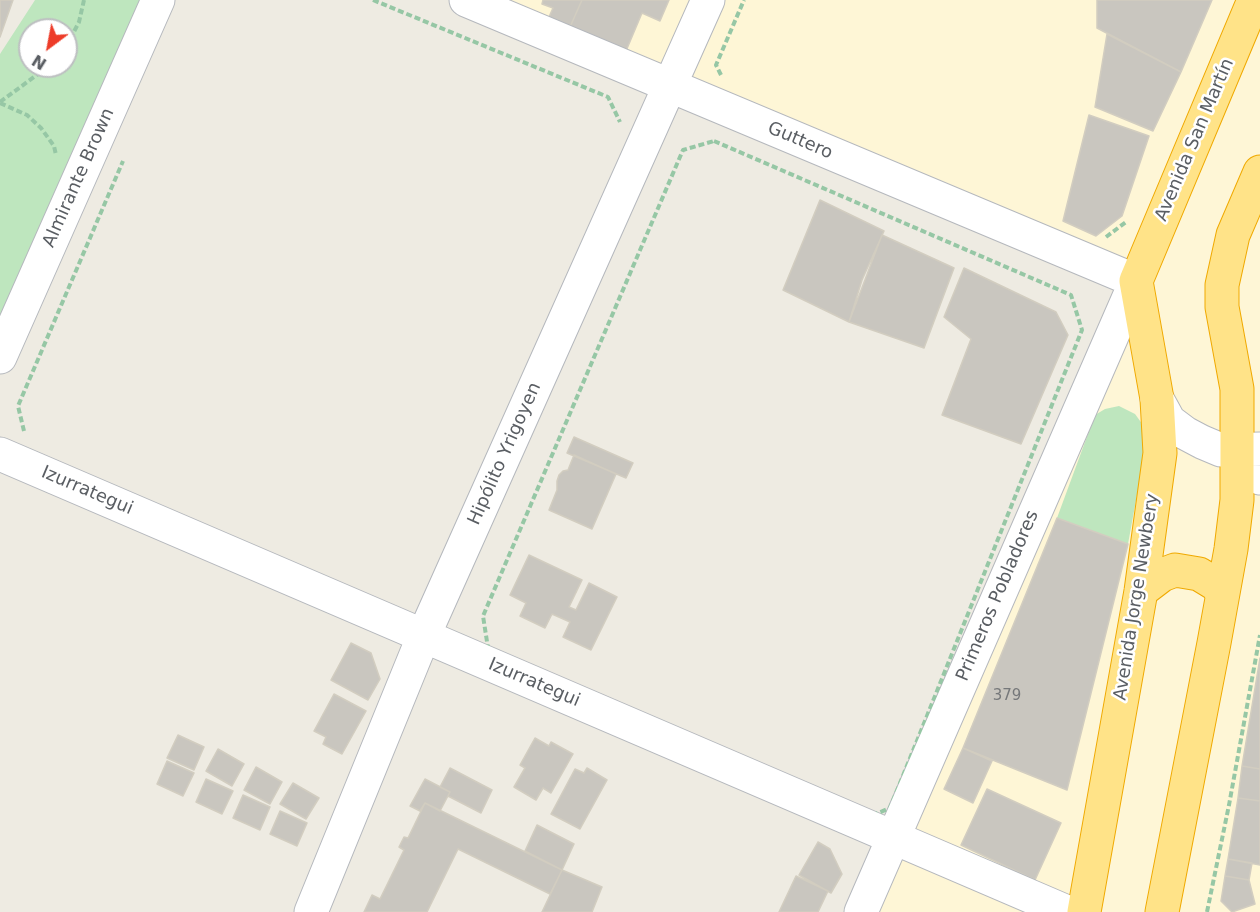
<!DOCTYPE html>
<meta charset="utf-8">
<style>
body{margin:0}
#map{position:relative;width:1260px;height:912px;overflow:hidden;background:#eeebe2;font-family:"DejaVu Sans",sans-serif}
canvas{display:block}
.north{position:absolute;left:18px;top:18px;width:60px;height:60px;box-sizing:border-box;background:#fff;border:2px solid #bdbfc1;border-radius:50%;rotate:212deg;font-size:16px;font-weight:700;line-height:24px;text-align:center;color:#5a5e63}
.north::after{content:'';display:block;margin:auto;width:21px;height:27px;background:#ed3c29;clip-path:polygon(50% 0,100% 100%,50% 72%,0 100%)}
</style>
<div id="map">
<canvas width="1260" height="912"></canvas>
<div class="north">N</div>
</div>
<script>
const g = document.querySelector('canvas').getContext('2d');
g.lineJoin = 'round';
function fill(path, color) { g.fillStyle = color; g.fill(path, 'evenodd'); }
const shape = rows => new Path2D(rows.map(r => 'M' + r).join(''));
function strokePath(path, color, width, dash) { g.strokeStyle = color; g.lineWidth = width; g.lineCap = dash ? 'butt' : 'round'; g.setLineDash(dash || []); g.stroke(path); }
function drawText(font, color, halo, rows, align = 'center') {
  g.font = font + ' "DejaVu Sans",sans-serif'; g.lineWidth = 5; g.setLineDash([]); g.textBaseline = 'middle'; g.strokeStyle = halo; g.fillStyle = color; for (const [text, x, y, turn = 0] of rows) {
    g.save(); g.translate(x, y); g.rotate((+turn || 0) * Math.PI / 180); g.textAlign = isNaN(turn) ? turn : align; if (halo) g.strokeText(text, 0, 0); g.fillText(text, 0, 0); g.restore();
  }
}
fill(shape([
 [466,0,1260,0,1260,912,861,912,1136,281]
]), '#fef6d6');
fill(shape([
 [35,0,144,0,36,235,0,318,0,54],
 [30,30,66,30,66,66,30,66],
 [1119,406,1135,414,1143,425,1147,440,1128,544,1057,518,1095,415,1105,409]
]), '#bee6be');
const building = shape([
 [0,0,13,0,0,37,0,0],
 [543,0,582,0,570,27,549,17,553,8,542,4,543,0],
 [582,0,669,0,660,21,642,13,626,51,570,27,582,0],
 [1097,0,1212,0,1181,72,1097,28,1097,0],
 [1107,34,1181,72,1153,131,1095,107,1107,34],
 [1089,115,1149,136,1122,216,1096,236,1063,221,1089,115],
 [820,200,884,231,862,280,849,322,783,290,820,200],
 [882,235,954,268,924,348,849,322,882,235],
 [964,268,1056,312,1068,335,1021,444,942,415,971,339,944,317,964,268],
 [574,437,633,463,626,478,567,453,574,437],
 [574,455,616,474,592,529,549,510,557,490,557,481,559,475,563,471,568,470,574,455],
 [1057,518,1128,544,1067,790,963,748,1057,518],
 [529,555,582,580,569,607,576,610,589,583,617,597,591,650,563,637,570,622,552,614,545,628,520,616,526,603,510,595,529,555],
 [351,643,371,653,380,679,368,700,331,680,351,643],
 [1260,658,1260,769,1242,766,1260,658],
 [334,694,366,711,342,754,323,744,326,737,314,731,334,694],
 [178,735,204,747,194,770,167,758,178,735],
 [535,738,549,746,551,742,573,754,551,793,543,788,536,800,514,787,525,768,520,765,535,738],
 [963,748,992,761,973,803,944,789,963,748],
 [218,749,244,764,232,786,206,771,218,749],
 [167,761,194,773,183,796,157,784,167,761],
 [1242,766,1260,769,1260,801,1238,798,1242,766],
 [256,767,282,782,270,804,244,790,256,767],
 [450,768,492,790,481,813,448,796,450,792,440,787,450,768],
 [587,768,607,780,580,829,551,814,575,769,584,773,587,768],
 [206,779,233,791,222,814,196,802,206,779],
 [425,779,450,792,440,811,425,803,420,811,410,806,425,779],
 [293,783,319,798,306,819,280,804,293,783],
 [987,789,1061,823,1035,880,961,845,987,789],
 [243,795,270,807,260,830,233,818,243,795],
 [1238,798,1260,801,1260,865,1228,859,1238,798],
 [425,803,562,870,550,894,458,849,427,912,364,912,372,895,380,899,404,850,399,847,404,837,408,838,425,803],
 [280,811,307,823,297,846,270,834,280,811],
 [537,825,574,844,562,870,525,851,537,825],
 [818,842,830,849,842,874,831,893,799,875,818,842],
 [1228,859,1252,863,1249,880,1225,876,1228,859],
 [562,870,602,887,592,912,542,912,562,870],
 [796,876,828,891,818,912,779,912,796,876],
 [1225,876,1249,880,1255,904,1232,912,1221,901,1225,876]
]);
fill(building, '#c9c6bf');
strokePath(building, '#d2cdc0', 1.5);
const minor = shape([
 [466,0,1136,281,861,912],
 [0,357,158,0],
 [1157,399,1169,421,1185,433,1202,442,1221,450,1260,449],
 [1238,450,1260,478],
 [0,454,1067,912],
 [311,912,424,635,708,0]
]);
const highway = shape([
 [1141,591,1162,575,1175,570,1199,574,1217,585,1222,594],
 [1084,912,1141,591,1160,453,1157,399,1136,281,1254,0],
 [1162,912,1214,643,1231,549,1237,500,1237,389,1222,307,1222,285,1233,235,1260,172]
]);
strokePath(minor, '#b5b8bd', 35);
strokePath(highway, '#f0a900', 35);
strokePath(shape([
 [373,0,608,97,620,122],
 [66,47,79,22,84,0],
 [721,75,716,65,744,0],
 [0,102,49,66],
 [0,103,27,115,41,128,54,146,56,155],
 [714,141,1071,295,1082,330,890,808,871,816,488,648,483,616,683,150,714,141],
 [1106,237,1126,222],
 [24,431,18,406,123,161],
 [1207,912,1229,805,1260,635]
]), '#96c7a5', 4, [6, 3]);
strokePath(minor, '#fff', 33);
strokePath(highway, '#ffe388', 33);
drawText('15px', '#76787a', null, [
 ["379",1007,696]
]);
drawText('18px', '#5a5e63', '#fff', [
 ["Avenida San Martín",1195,140,-67],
 ["Guttero",800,141,23],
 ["Almirante Brown",79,178,-66],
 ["Hipólito Yrigoyen",505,454,-66],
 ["Izurrategui",87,491,23],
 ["Primeros Pobladores",998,596,-67],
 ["Avenida Jorge Newbery",1137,597,-81],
 ["Izurrategui",534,683,23]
]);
</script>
